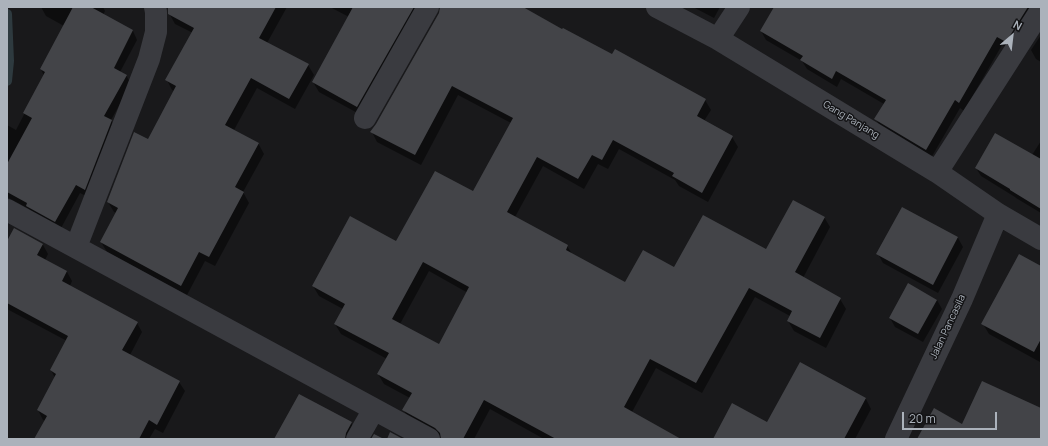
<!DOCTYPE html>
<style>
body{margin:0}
#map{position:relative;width:1048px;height:446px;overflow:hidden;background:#19191b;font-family:Manrope,sans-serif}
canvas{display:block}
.frame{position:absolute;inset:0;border:8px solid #abb2bb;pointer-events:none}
.north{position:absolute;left:992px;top:16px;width:40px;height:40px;-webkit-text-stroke:3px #141416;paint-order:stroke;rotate:28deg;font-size:11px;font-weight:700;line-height:16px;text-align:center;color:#abb2bb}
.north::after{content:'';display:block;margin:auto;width:14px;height:18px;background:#abb2bb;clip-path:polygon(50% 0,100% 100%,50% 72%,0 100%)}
.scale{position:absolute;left:902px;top:412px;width:95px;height:18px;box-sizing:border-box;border:2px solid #abb2bb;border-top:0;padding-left:5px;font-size:12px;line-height:14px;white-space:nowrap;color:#abb2bb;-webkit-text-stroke:3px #141416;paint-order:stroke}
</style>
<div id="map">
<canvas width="1048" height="446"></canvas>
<div class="frame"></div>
<div class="north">N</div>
<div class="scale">20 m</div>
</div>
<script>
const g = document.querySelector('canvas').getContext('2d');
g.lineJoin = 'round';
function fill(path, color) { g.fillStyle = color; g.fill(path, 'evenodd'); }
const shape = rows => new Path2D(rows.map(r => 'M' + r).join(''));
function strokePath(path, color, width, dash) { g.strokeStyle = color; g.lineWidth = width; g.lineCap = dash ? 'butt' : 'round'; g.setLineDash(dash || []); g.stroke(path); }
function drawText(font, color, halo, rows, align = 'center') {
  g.font = font + ' Manrope,sans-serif'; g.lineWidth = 3; g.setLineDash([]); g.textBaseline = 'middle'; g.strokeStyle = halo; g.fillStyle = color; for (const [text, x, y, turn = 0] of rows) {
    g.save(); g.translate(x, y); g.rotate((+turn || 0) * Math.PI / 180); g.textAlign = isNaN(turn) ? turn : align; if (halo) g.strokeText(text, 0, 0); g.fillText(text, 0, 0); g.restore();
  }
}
fill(shape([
 [41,7,103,7,105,11,103,15,133,31,137,40,120,72,126,75,131,84,111,120,116,129,90,198,80,193,60,230,32,215,29,209,7,197,7,125,16,130,44,76,41,69,64,26,46,16],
 [169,7,287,7,267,43,308,65,314,75,295,109,257,88,234,130,258,143,264,154,243,192,249,203,215,266,205,261,187,295,107,252,101,242,116,213,114,212,108,202,148,141,174,91,172,90,167,80,193,33,175,24,169,13],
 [330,7,427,7,363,116,319,92,313,82,349,17],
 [441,7,521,7,563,30,612,55,705,100,711,110,704,121,732,137,738,147,708,202,679,186,675,180,619,149,608,169,598,164,584,189,543,166,515,217,567,246,572,254,626,284,675,269,767,251,824,217,830,227,803,278,840,299,846,309,826,348,794,331,788,321,790,316,755,297,702,393,656,368,632,412,679,439,544,439,490,409,474,439,442,439,409,420,404,410,410,398,384,384,378,374,387,359,341,334,335,324,343,309,319,296,313,286,397,242,473,193,511,123,458,95,421,165,377,142,372,132,440,14],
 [429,271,468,293,439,345,400,324],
 [693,7,720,7,714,18],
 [776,7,1041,7,1011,50,1002,45,964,111,960,108,931,158,881,128,876,119,884,104,841,79,837,87,807,69,802,61,766,40,761,31],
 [1041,35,1041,62,1036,59,1031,50],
 [1041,141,1041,213,1016,198,1015,197,981,176,976,168,1032,155],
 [902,208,958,238,963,247,938,293,883,263,878,254],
 [14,229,43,245,48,254,45,260,67,272,72,281,70,286,137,323,142,332,130,355,179,382,185,391,163,433,155,429,149,439,35,439,45,421,43,420,38,410,55,378,51,370,67,341,7,309,7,243],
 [1041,267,1041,360,1040,362,989,334,983,324],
 [937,300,942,309,923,342,895,327,890,318],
 [801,364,866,399,871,409,855,439,715,439,768,423],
 [351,423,357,433,354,439,275,439]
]), '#0007');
strokePath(shape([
 [7,14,9,61,7,81]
]), '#2e3a3f', 10);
fill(shape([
 [73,7,91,7,133,30,114,68,127,75,104,116,112,120,85,190,76,185,55,222,26,206,27,203,7,192,7,164,32,118,23,113,45,72,40,69],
 [168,7,276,7,259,38,309,64,289,99,251,78,225,125,259,143,235,187,244,192,209,257,199,252,181,286,100,242,118,208,107,202,134,132,148,139,176,86,165,80,194,28,168,14],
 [353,7,414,7,357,107,312,82],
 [440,7,523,7,562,29,563,28,612,54,615,49,706,99,697,116,733,136,702,193,672,176,674,173,613,140,602,160,592,155,578,179,537,157,507,212,568,245,566,250,625,282,643,250,674,267,703,215,766,249,793,200,825,217,795,272,841,298,820,338,787,321,792,311,749,288,696,383,650,359,624,407,681,439,556,439,484,400,463,439,441,439,440,433,435,428,402,410,412,393,377,374,389,353,334,324,345,304,312,286,350,216,396,241,435,171,473,191,513,118,452,86,415,155,370,132,376,124,439,13],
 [423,262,469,287,439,344,392,319],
 [774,7,1028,7,1006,42,997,37,959,103,955,100,926,150,874,119,886,100,836,71,832,79,800,60,803,56,760,31],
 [995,133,1041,159,1041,209,1010,190,1010,189,975,168],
 [902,207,958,237,933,285,876,254],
 [14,228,43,244,37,255,67,271,62,281,138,322,122,350,180,381,157,425,149,420,139,439,34,439,47,416,37,410,56,374,50,370,68,336,7,303,7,241],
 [1019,254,1041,266,1041,339,1034,352,981,324],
 [908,283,937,300,918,334,889,318],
 [800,362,866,398,844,439,713,439,732,403,767,422],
 [982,381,1041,408,1041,439,917,439,934,408,962,424],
 [299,394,352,422,346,433,345,439,274,439],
 [390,432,403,439,387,439],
 [374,434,384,439,371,439]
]), '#434448');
strokePath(shape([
 [657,7,718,39,937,172,998,214,1041,239],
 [718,39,739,7],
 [365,118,428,7],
 [937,172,1041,10],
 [7,210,429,439],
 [76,247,149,59,156,32,156,12,155,7],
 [357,439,374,409],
 [896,439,962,299,998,214]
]), '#3a3b40', 22);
drawText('10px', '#abb2bb', '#141416', [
 ["Gang Panjang",851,120,31],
 ["Jalan Pancasila",948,327,-65]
]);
</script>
